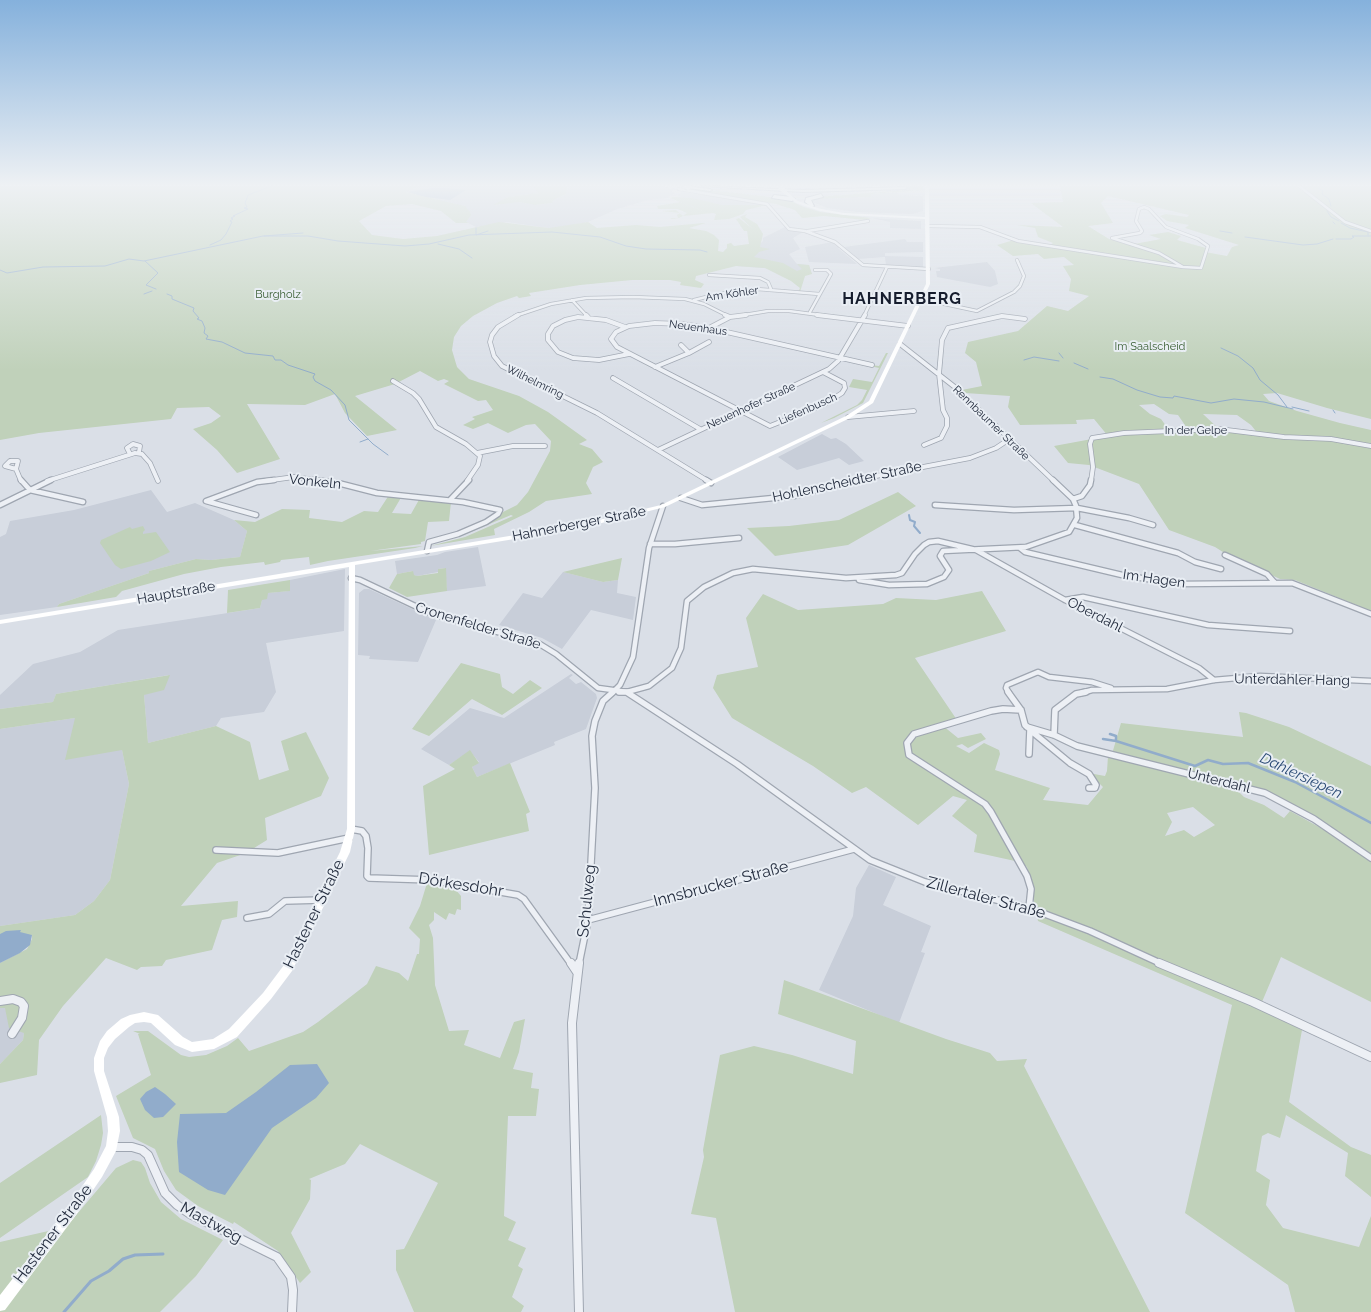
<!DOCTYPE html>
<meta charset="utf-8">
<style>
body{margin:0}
canvas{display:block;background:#dadfe7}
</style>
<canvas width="1371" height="1312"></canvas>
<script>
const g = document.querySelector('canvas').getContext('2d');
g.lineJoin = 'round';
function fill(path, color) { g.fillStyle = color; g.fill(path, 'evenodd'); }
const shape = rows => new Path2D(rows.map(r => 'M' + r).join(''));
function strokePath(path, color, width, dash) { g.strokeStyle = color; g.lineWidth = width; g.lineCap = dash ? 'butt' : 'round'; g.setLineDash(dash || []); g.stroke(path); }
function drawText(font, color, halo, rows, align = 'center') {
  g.font = font + ' Raleway,sans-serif'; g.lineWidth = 4; g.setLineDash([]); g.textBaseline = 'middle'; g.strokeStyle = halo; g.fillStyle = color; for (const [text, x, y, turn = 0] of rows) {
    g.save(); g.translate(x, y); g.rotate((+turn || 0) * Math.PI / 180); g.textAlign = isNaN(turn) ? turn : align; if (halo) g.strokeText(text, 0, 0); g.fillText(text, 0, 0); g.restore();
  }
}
fill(shape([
 [420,186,533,186,539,193,508,197,494,206,508,202,519,202,536,205,552,203,554,200,566,194,568,186,662,186,674,189,671,192,675,193,667,198,648,200,617,209,588,222,564,227,549,228,507,222,476,227,466,222,465,206,405,192],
 [683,192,761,203,766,205,722,205,677,196],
 [897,192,898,195,923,196,923,211,913,214,857,212,828,208,810,201,818,199,866,197,871,197,871,194],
 [872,218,918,221,921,221,921,229,890,228,890,222],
 [785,227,803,232,793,238,800,249,789,254,797,264,809,265,812,274,776,269,736,266,763,241,763,238],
 [905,239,907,242,923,242,923,252,885,253,885,256,923,257,923,267,886,266,885,257,858,259,844,247],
 [833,242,840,247,838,248,857,264,809,262,805,247],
 [987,262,995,271,998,284,990,287,937,277,936,271,940,271,940,269,934,268],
 [822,434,831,439,836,438,846,444,864,461,849,465,839,458,797,470,778,457],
 [151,490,167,512,195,503,234,520,247,531,240,557,211,560,196,559,149,571,149,573,59,604,57,607,0,615,0,537,6,534,10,521,74,510],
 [478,547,486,586,447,591,445,568,438,569,438,572,417,576,413,575,413,571,397,574,395,561,437,555,445,552],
 [345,569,344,631,266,643,276,692,264,712,221,718,216,726,148,743,144,695,169,675,56,694,53,702,0,709,0,695,33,664,80,652,118,630,260,608,262,600,268,593,289,591,290,580],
 [563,572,603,582,618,580,617,593,636,597,633,620,591,610,562,649,542,638,499,625,523,593,542,598],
 [364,589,369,589,436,620,418,662,369,659,370,656,358,655,359,593],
 [571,674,573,675,569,678,576,684,581,682,596,694,597,698,586,729,554,742,555,745,477,777,472,767,479,762,470,751,449,765,421,749,470,708,504,718],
 [75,718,122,750,129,784,110,880,94,901,75,915,0,926,0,729],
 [869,865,896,877,883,905,931,926,921,952,925,953,899,1023,819,990,853,916,856,888],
 [4,1007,24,1033,23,1040,0,1064,0,1008]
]), '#c8ced9');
fill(shape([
 [0,186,420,186,406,192,465,206,470,212,471,215,466,222,469,223,456,223,441,211,412,204,386,206,359,221,372,235,403,239,437,236,499,222,549,228,588,222,597,228,636,225,660,227,703,223,706,223,689,228,706,231,714,235,719,240,718,251,723,252,727,248,727,244,731,243,734,246,749,244,747,231,744,231,736,219,739,218,753,229,740,217,747,214,745,217,757,224,763,234,760,247,770,249,759,252,754,257,783,263,797,271,802,269,797,264,809,265,812,274,805,276,800,292,798,292,800,288,791,281,765,268,736,266,696,276,695,280,704,284,701,288,680,285,681,282,670,280,632,280,580,285,529,293,531,296,519,298,517,296,497,303,473,316,461,326,454,337,452,350,457,367,469,379,519,396,548,412,587,440,579,444,592,449,603,462,593,467,586,483,592,494,546,501,529,512,494,529,495,535,430,546,465,537,513,516,511,515,461,536,432,542,455,536,517,505,528,492,550,451,551,441,535,424,526,425,508,433,488,423,473,429,463,425,475,419,472,417,493,410,486,400,478,401,444,384,449,381,444,379,438,381,420,371,395,384,355,396,397,430,367,436,345,413,335,394,305,405,247,404,280,459,237,473,217,450,193,429,211,423,221,416,209,407,177,408,171,419,39,433,0,440],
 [533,186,568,186,566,194,554,200,552,203,535,205,519,202,493,205,508,197,538,193],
 [904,186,923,186,923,190,871,194,871,197,866,197,818,199,816,197,907,190],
 [1060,186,1371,186,1371,419,1327,408,1277,393,1263,394,1269,401,1297,411,1340,423,1371,430,1371,611,1295,580,1280,579,1226,554,1215,547,1169,530,1139,484,1089,465,1068,463,1054,446,1108,436,1094,419,1076,420,1077,424,1020,425,1008,407,1010,396,965,393,962,390,982,386,976,362,965,353,968,342,1018,331,1047,306,1068,311,1089,296,1069,291,1071,279,1063,266,1074,265,1064,257,1044,259,1038,254,1013,256,997,245,1014,240,1049,246,1053,243,1038,237,1035,228,1017,225,1063,227,1031,203,1063,202],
 [1108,196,1189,215,1187,217,1166,214,1160,216,1167,221,1189,225,1185,228,1239,245,1232,247,1227,256,1205,252,1206,248,1177,240,1181,236,1168,232,1149,235,1161,239,1129,245,1109,239,1088,226,1113,223,1101,203],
 [1154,404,1169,414,1178,415,1189,431,1169,430,1161,419,1150,414,1139,405],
 [1203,414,1237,415,1251,425,1259,435,1220,430],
 [687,187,786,199,804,207,820,212,871,218,865,220,824,216,802,218,795,210,776,204,687,190],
 [674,197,692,198,722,205,766,205,746,210,743,214,729,219,714,220,716,214,713,213,683,216,679,218,672,219,670,218,678,218,677,215,680,213,662,211,676,210,683,216,687,213,678,209,658,209,657,206,681,202,706,212,670,198],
 [886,353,888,353,863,403,834,418,821,423,857,405,862,400,867,390,849,387,853,379,872,382,879,368,861,364,879,366],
 [898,492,916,506,848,545,775,556,747,528,789,526,839,520],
 [389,495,402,496,392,513,411,514,420,498,451,502,449,521,428,522,425,541,421,542,421,544,370,551,423,546,415,548,328,561,310,565,309,557,281,560,280,562,265,565,264,562,221,567,184,574,122,591,116,597,57,607,59,604,149,573,149,571,196,559,211,560,240,557,247,531,234,520,255,522,282,509,310,510,309,518,342,522,364,511,378,512],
 [143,526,145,530,143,532,143,534,156,532,170,552,151,561,121,569,115,565,100,543,101,540,130,527,132,529],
 [622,558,618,580,603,582,563,572],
 [446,568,447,591,407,597,389,588,397,574,413,571,414,575,417,576,438,573,438,569],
 [290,580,290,591,268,593,267,599,262,600,260,608,227,613,228,590],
 [982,591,1006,631,915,658,957,720,911,733,914,734,942,725,958,738,981,733,986,739,968,748,962,744,956,746,969,753,984,743,999,750,1000,754,995,770,1050,788,1043,800,1088,805,1103,787,1093,777,1094,774,1105,776,1107,771,1108,756,1112,754,1121,723,1243,737,1239,712,1246,713,1289,727,1371,766,1371,1002,1281,957,1259,1009,1302,1030,1289,1102,1351,1147,1371,1155,1371,1197,1345,1176,1348,1153,1286,1115,1280,1138,1268,1133,1262,1136,1256,1171,1270,1180,1266,1205,1283,1228,1359,1247,1371,1216,1371,1312,1295,1312,1288,1285,1185,1213,1232,1005,1038,921,1027,867,1017,861,1014,855,1015,861,974,852,977,835,952,816,967,800,953,796,918,825,866,787,852,793,813,766,732,718,713,688,717,675,758,667,746,618,763,594,798,610,883,604,896,598,936,600],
 [1241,785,1290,805,1339,838,1290,811,1284,818,1264,805,1244,797,1238,791],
 [1193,807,1215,825,1194,837,1184,830,1165,836,1172,822,1167,813],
 [461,663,500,674,502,687,513,694,530,680,542,688,502,715,472,699,429,736,412,729],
 [170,675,164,690,144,695,148,743,216,726,250,742,259,780,289,770,281,741,306,732,329,778,321,796,265,818,267,840,246,853,217,863,181,906,238,901,237,917,222,920,212,950,166,960,162,966,141,967,137,970,106,958,63,1006,39,1040,37,1075,0,1083,0,1064,23,1040,24,1033,9,1028,5,1008,0,1008,0,963,27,949,32,939,32,935,0,934,0,926,75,915,94,901,110,880,129,784,122,750,65,760,75,718,0,729,0,709,53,702,56,694],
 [470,750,479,763,472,767,477,777,510,763,530,812,526,814,529,831,429,855,423,786,455,769,449,765],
 [427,883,448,886,455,889,461,896,461,910,457,909,455,915,449,913,446,920,434,912,434,920,429,925,433,938,435,985,449,1031,469,1030,464,1045,500,1058,514,1022,525,1019,519,1052,513,1069,533,1073,531,1088,539,1089,536,1116,508,1116,504,1216,516,1222,508,1240,526,1248,518,1266,523,1269,512,1297,524,1306,521,1312,414,1312,396,1270,396,1250,404,1249,438,1183,360,1144,345,1164,309,1179,311,1180,310,1199,291,1233,311,1272,300,1283,278,1251,234,1222,233,1224,198,1206,176,1190,164,1171,155,1149,133,1138,116,1096,151,1075,138,1034,140,1034,133,1031,148,1031,181,1055,189,1057,206,1055,227,1046,238,1038,249,1051,303,1032,318,1022,367,984,376,966,399,973,408,981,417,954,419,954,420,939,409,928,420,906],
 [784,980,946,1039,990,1053,997,1061,1027,1059,1024,1066,1150,1312,735,1312,716,1218,691,1214,704,1157,703,1150,720,1055,754,1046,792,1055,853,1074,856,1041,778,1014],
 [101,1115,103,1133,101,1145,96,1161,88,1177,0,1238,0,1183],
 [133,1160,141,1162,145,1168,150,1183,161,1202,181,1219,223,1240,196,1276,160,1312,0,1312,0,1242,66,1227,116,1168]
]), '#c0d1ba');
fill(shape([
 [433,188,444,188,466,190,450,200,426,197,408,192],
 [21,930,20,932,32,935,30,945,20,953,0,963,0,934,6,931],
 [317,1064,329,1083,316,1098,272,1128,225,1195,208,1190,179,1172,177,1142,180,1114,226,1113,256,1092,290,1065],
 [155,1087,165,1094,176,1104,163,1117,154,1118,145,1110,140,1099,146,1092]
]), '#91accb');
strokePath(shape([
 [1315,186,1323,191,1322,194,1329,199,1331,206],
 [1327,211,1331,217,1339,221],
 [1333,222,1335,224],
 [1341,223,1350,228,1368,232,1368,235],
 [476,228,476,235,488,231],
 [1220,231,1232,233],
 [264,236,303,233],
 [1245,237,1303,245,1317,244,1333,239],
 [1336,239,1351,239,1354,237,1352,236,1371,236],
 [438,244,459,249,472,258],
 [210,245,221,240,226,234,232,222,230,221,233,219,231,218,235,216,233,216,248,209,244,208,247,207,245,203,248,195,272,186],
 [145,261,158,273,146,285,156,289],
 [0,270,7,273,43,267,105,266,129,259,144,261,263,236,308,236,338,241,405,246,429,244,469,235,552,232,600,237,626,246,646,249,700,250,707,252],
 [144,294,152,291],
 [167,294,172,296,172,299,194,308,193,311,199,318,197,319,202,321,205,328,204,333,208,336,206,339,222,342,245,353,273,356,275,360,281,360,288,365,315,374,313,377,315,381,331,390,345,405,349,420,373,444,388,455],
 [1221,348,1238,356,1253,368,1260,380,1278,395,1287,407],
 [1059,353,1063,358],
 [1024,360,1034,357,1059,361],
 [1074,363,1088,369],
 [1100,377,1113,379,1137,390,1160,397,1173,398,1174,396,1211,403,1234,399,1264,402,1293,409],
 [1292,407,1309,411],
 [1333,410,1335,413],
 [360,442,368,439]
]), '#91accb', 1);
strokePath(shape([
 [909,515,910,520,915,522,914,526,920,533]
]), '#91accb', 2);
strokePath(shape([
 [1110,734,1116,736,1116,741],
 [1103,739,1116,741,1195,766,1208,760,1223,764,1248,763,1295,782,1371,823]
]), '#91accb', 2.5);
strokePath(shape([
 [64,1312,91,1281,109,1271,123,1259,135,1255,163,1254]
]), '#91accb', 3);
strokePath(shape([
 [905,188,920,186]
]), '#b5bbc5', 5.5, [5.5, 2.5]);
const streetFar4 = shape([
 [1299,186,1345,222,1371,231],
 [679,189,767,204,789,229,805,231,835,242,863,265,929,269],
 [1144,207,1149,209,1166,227,1198,239,1208,246,1201,268,1183,267,1159,253,1112,238,1140,233,1142,231,1136,221,1139,209,1144,207],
 [928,226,980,227,1018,241,1183,267],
 [808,231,868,221],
 [709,275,760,278,768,282,771,289],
 [921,299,977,311,1014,292,1020,286,1024,276,1017,260],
 [572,300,587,316],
 [694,300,718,294,757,289,819,294],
 [810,312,831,274,827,270,815,270],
 [515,316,551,304,586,298,633,297,685,299,704,304,728,316],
 [738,316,768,311,789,311,827,316],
 [864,316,887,267]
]);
const streetFar3 = shape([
 [518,315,498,327,492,335,490,342,494,356,502,366,597,413,708,481],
 [586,315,588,317],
 [725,315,730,317],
 [817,315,908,326],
 [625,327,606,320,578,317,565,320,553,326,548,334,548,340,558,352,573,358,599,360,629,354],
 [709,328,730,317,746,315],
 [900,344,956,388,1054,481],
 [681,345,689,353,709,342],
 [655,367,689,353],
 [823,372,844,383,845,388,842,393,825,404,770,426,617,347,611,339,616,332,629,326,655,323,682,324,709,328,872,365],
 [613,378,700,429],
 [393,381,413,393,419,399,436,427,466,444,480,456,478,465,467,481],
 [848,417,914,411],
 [924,445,941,438,947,426,947,418,943,410,939,374,942,340,948,328,1002,316,1025,319],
 [658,450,829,369,838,361,865,315],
 [477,453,513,446,545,446],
 [130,454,127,448,133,444,140,446,139,452],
 [10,461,18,461,16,469,5,466,10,461],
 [16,469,21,481],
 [47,481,135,453,142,454,150,463,158,481],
 [265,481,294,477,323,481],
 [850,481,970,458,996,448,1008,440],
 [1091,481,1093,467,1090,444,1092,438,1124,433,1219,429,1284,437,1331,439,1371,446]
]);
const streetFar2 = shape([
 [21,480,30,490,83,502],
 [314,480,338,483,377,493,463,502,500,510,498,514,486,522,458,534,429,542,427,551],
 [706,480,711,483],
 [681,498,702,505,794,496,855,480],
 [1073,499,1082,496,1090,485,1091,480],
 [450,500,469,480],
 [0,505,51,480],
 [935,505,1014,510,1077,508,1129,518,1153,525],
 [256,515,206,501,257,482,274,480],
 [1075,525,1178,553,1195,562,1221,569],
 [650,544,675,544,739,538],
 [1020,548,1025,552,1122,575,1179,584,1292,583,1371,614],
 [1225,555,1267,574,1275,583],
 [351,578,360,580,432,614,538,643,556,654,598,688,627,692,649,686,672,668,681,648,687,601,704,587,733,573,753,569,846,578,896,575,902,573,915,554,924,545,929,542,938,541,976,550,1065,600,1199,668,1214,680],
 [859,580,889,585,927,584,944,577,949,570,940,556,943,551,1026,547,1069,532,1077,518,1076,506,1073,499,1053,480],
 [1065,600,1083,597,1208,625,1290,631],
 [612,693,620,685,633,657,649,548,663,506],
 [1009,693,1006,688,1007,685,1038,672,1049,677,1092,682,1111,688],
 [1081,693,1092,690,1167,689,1214,680,1260,676,1371,681]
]);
const streetFar1 = shape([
 [619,692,629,692],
 [1008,692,1021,710,1025,725,1030,729,1029,754],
 [628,693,737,764,870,860,925,882,1029,908,1090,931,1162,964],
 [1021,710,1003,709,991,711,914,734,907,743,909,755,985,804,991,812,1027,876,1031,889,1029,908],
 [1027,727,1054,735,1077,746,1265,793,1314,819,1371,858],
 [1030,730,1070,763,1089,774,1096,785,1095,788,1089,788],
 [1054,735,1055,710,1076,694,1086,692],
 [351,829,362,831,366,836,368,848,367,876,369,878,431,880,518,895,524,899,571,964],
 [216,850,278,853,349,838],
 [247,918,269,914,285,901,321,900],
 [588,920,854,849],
 [579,964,588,920,595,788,592,736,595,721,603,701,613,692]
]);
const street = shape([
 [571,963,577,972],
 [579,963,572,1023,579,1312],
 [1159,963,1253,1002,1371,1057],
 [0,1001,13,999,21,1002,24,1006,22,1018,12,1034],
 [112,1147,132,1147,142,1150,148,1155,165,1193,177,1205,190,1214,277,1257,291,1277,293,1290,292,1312]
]);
const highway = shape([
 [686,186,710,189,712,190,710,191,688,188,686,186],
 [702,186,803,190,905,187,907,188,905,189,803,192,702,186],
 [821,194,823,197,811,200,814,206,810,206,805,202,806,198,821,194],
 [774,195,792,197,795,199,792,201,772,198,774,195]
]);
strokePath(streetFar4, '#9fa6b1', 4);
strokePath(streetFar3, '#9fa6b1', 5.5);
strokePath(streetFar2, '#9fa6b1', 7);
strokePath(streetFar1, '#9fa6b1', 8);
strokePath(street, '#9fa6b1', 10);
strokePath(highway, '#808b9e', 2);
strokePath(streetFar4, '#edf0f5', 2.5);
strokePath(streetFar3, '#edf0f5', 4);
strokePath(streetFar2, '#edf0f5', 4.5);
strokePath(streetFar1, '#edf0f5', 5.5);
strokePath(street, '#edf0f5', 8);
fill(shape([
 [925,186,929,186,930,284,873,403,850,418,665,507,582,528,355,565,355,829,350,852,318,918,292,971,271,999,237,1037,214,1049,192,1052,175,1045,151,1023,144,1022,135,1023,129,1027,115,1039,108,1048,104,1058,104,1071,119,1117,120,1131,116,1151,102,1177,76,1215,5,1310,0,1311,0,1295,68,1207,94,1169,106,1146,108,1131,107,1117,94,1071,94,1058,100,1041,107,1031,121,1019,130,1015,144,1012,158,1015,183,1037,192,1042,213,1039,229,1029,263,993,284,965,340,852,347,829,349,567,0,624,0,620,582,524,661,505,846,416,869,401,926,284,925,219,844,215,820,211,796,203,784,193,784,191,786,191,798,201,821,209,844,213,925,217,925,186]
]), '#fff');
fill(highway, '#fff');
const highwayBridge = shape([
 [685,186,688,187]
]);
strokePath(highwayBridge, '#808b9e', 7, []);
strokePath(shape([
 [780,187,785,192]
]), '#fff', 4.5);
strokePath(highwayBridge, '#fff', 5.5);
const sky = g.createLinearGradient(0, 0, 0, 370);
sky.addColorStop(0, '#85b1dc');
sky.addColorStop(0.5, '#eef1f4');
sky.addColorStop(1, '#eef1f400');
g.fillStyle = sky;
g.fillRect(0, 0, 1371, 370);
drawText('11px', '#232c3e', '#e9eef4', [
 ["Am Köhler",732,294,-8],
 ["Neuenhaus",698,328,8],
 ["Wilhelmring",535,382,26],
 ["Neuenhofer Straße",751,406,-25],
 ["Liefenbusch",808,409,-24],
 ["Rennbaumer Straße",991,423,44],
 ["In der Gelpe",1196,431]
]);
drawText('11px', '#365b2f', '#e9eef4', [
 ["Burgholz",278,295],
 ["Im Saalscheid",1150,347]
]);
drawText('14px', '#232c3e', '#e9eef4', [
 ["Vonkeln",315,482,6],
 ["Hohlenscheidter Straße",847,482,-12],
 ["Hahnerberger Straße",579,524,-11],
 ["Im Hagen",1154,579,8],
 ["Hauptstraße",176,593,-10],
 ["Oberdahl",1095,615,27],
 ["Cronenfelder Straße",478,626,17],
 ["Unterdahler Hang",1292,680,1],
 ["Unterdahl",1219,781,14]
]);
drawText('italic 15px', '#2a4a75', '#e9eef4', [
 ["Dahlersiepen",1301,776,25]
]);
g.letterSpacing = '1px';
drawText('bold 16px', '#161d2e', '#e9eef4', [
 ["HAHNERBERG",902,299]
]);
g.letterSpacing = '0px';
drawText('16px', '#232c3e', '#e9eef4', [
 ["Innsbrucker Straße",721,884,-15],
 ["Dörkesdohr",461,885,9],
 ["Zillertaler Straße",986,898,15],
 ["Schulweg",587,901,-84],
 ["Hastener Straße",314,914,-64],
 ["Mastweg",211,1223,29],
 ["Hastener Straße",53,1234,-53]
]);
</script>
